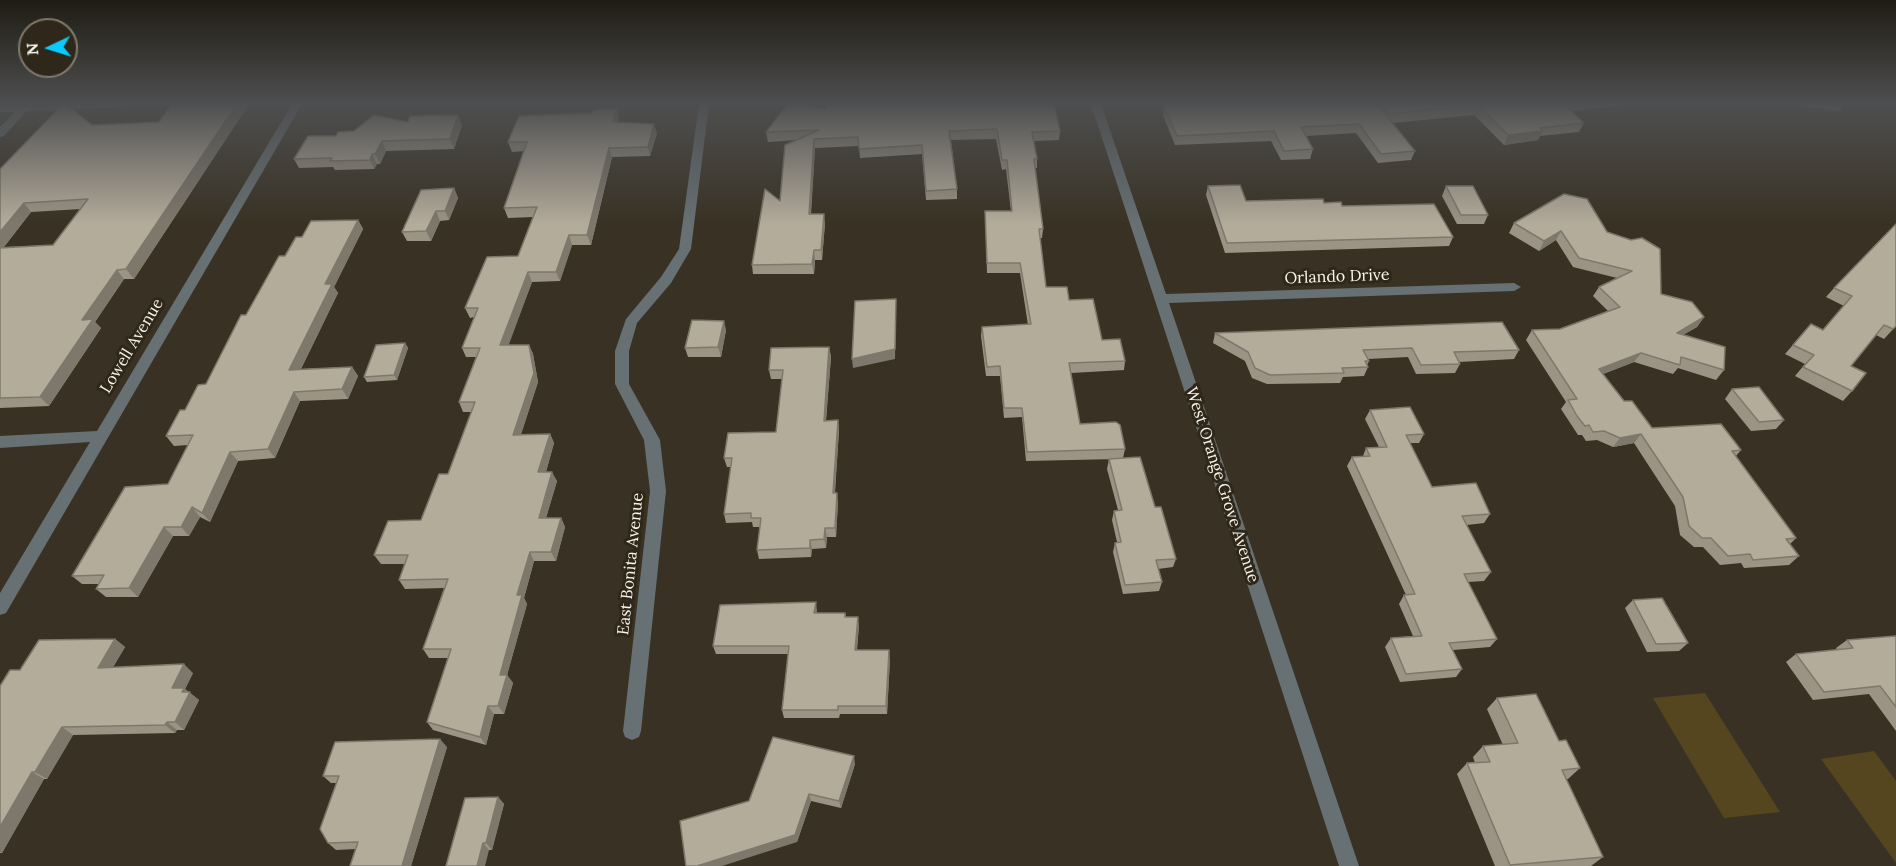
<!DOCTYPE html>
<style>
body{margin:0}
#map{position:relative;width:1896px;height:866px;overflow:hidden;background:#393224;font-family:Lora,serif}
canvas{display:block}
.north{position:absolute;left:18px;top:18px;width:60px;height:60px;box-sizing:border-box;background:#2f281a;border:2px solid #7f7a6e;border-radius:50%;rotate:266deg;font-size:16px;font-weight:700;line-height:24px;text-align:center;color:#f8f4eb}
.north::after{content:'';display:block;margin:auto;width:21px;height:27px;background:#0acafa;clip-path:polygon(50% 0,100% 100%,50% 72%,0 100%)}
</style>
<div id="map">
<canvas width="1896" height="866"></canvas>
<div class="north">N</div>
</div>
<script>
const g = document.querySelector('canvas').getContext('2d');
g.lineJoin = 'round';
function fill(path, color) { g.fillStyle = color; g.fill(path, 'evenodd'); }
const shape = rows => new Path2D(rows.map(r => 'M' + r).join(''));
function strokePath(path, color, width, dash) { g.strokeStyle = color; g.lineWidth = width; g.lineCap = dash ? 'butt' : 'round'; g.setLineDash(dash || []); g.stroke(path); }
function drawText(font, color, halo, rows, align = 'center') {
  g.font = font + ' Lora,serif'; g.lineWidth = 6; g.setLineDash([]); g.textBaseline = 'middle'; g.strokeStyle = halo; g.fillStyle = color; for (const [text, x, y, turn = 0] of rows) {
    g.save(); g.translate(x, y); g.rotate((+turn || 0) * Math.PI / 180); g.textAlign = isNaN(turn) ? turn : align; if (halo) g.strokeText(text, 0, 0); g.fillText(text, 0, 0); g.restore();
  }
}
fill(shape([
 [1705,693,1780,812,1724,818,1653,698],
 [1874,751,1896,781,1896,863,1821,759]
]), '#56461f');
fill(shape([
 [131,104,126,107,27,111,4,136,0,137,0,127,15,112,0,112,0,106,131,104],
 [292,104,302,104,6,613,0,615,0,593,90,442,0,448,0,436,97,431,292,104],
 [699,104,709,104,691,249,671,283,637,323,629,351,629,384,660,440,666,491,641,731,639,737,632,740,625,737,623,731,650,491,644,440,615,384,615,351,626,319,661,277,679,249,699,104],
 [1091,104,1101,104,1166,294,1514,283,1521,287,1514,291,1169,303,1359,866,1339,866,1091,104]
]), '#677073');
fill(shape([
 [172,104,249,104,134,279,124,279,95,322,101,328,49,406,0,408,0,169,92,125,159,122],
 [81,209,53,245,4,247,31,212],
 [1243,104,1632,104,1571,111,1584,123,1579,132,1540,136,1538,140,1504,145,1474,115,1393,123,1415,151,1411,160,1378,163,1356,133,1306,136,1313,149,1310,159,1281,160,1271,141,1175,145,1163,115,1164,106],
 [1798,104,1844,104,1839,111,1799,106],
 [826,109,1060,131,1059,140,1034,141,1037,159,1037,168,1035,168,1043,229,1042,238,1040,238,1046,287,1069,300,1102,340,1125,361,1124,370,1071,373,1080,424,1125,449,1123,458,1155,507,1176,559,1173,567,1158,569,1162,582,1159,591,1123,594,1113,552,1115,543,1117,542,1112,520,1114,511,1118,510,1107,469,1109,459,1117,459,1026,461,1022,417,1004,418,1000,376,986,376,981,336,982,327,1028,325,1020,273,987,273,985,211,1011,211,1006,169,1002,170,996,139,951,140,957,189,957,199,926,200,922,154,860,158,859,146,815,148,811,214,825,223,822,260,815,260,814,274,753,274,752,265,780,201,796,140,768,142,766,132],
 [619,119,618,122,657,133,650,156,612,157,591,245,572,245,560,281,532,282,508,345,529,345,533,354,538,382,521,434,550,434,554,443,546,472,557,481,546,518,561,518,565,527,556,561,534,561,524,598,527,604,507,675,513,683,504,714,494,714,486,745,433,730,427,722,448,658,429,658,423,649,444,588,405,589,399,580,405,564,381,564,374,555,421,520,448,474,472,412,463,412,459,402,476,357,466,357,462,348,474,317,470,318,465,308,518,256,533,217,508,218,504,208,524,151,512,152,508,142],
 [408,122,462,125,454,149,386,151,380,164,377,164,374,169,335,170,333,167,299,168,294,159,336,136,354,131],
 [1208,186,1246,201,1324,203,1342,206,1453,237,1449,246,1225,253,1206,195],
 [1446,186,1488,215,1484,224,1457,224,1442,196],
 [454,188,458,198,449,220,440,221,431,241,407,241,402,232],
 [358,220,363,229,334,287,338,293,301,369,352,367,358,376,348,399,300,401,275,458,238,461,210,522,200,517,189,536,173,536,138,597,106,597,96,589,99,584,82,584,72,576,168,484,188,445,174,446,166,436,185,410,206,384,246,315,285,256,302,237],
 [1514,223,1607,232,1661,294,1704,317,1697,327,1683,335,1724,370,1716,380,1678,368,1673,374,1634,362,1603,374,1624,401,1652,428,1741,450,1736,456,1796,538,1790,544,1799,556,1789,565,1744,568,1741,563,1720,565,1703,547,1694,547,1680,535,1675,506,1634,443,1613,447,1597,440,1586,441,1582,435,1578,435,1561,409,1566,402,1526,340,1532,330,1560,329,1608,311,1593,296,1599,287,1617,278,1573,267,1556,240,1539,251,1509,233],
 [1896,224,1896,326,1884,339,1876,335,1851,366,1852,391,1843,401,1795,376,1805,364,1785,354,1811,324,1823,330,1844,306,1826,297,1834,288],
 [726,330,721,357,688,357,685,348],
 [1215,333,1519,350,1514,359,1459,362,1460,364,1455,373,1416,374,1408,357,1368,359,1369,361,1367,365,1368,367,1364,376,1343,377,1340,383,1267,384,1252,378,1245,361,1213,343],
 [405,343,408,348,397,380,367,382,364,377],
 [829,347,831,357,826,421,838,420,839,430,835,493,838,502,836,537,827,537,826,548,812,549,811,557,759,559,757,550,760,527,753,527,752,522,726,523,724,514,731,467,727,467,724,458,776,432,782,379,771,379,769,370],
 [1732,389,1784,420,1776,429,1751,431,1725,399],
 [1370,410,1424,434,1419,443,1410,443,1432,487,1490,514,1484,523,1467,525,1491,572,1484,581,1468,582,1497,639,1490,647,1453,650,1462,669,1456,677,1400,682,1385,647,1391,638,1413,636,1399,604,1404,595,1406,595,1347,466,1352,457,1363,456,1366,448,1379,447,1365,419],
 [1633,600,1688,643,1679,651,1647,652,1625,608],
 [817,611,817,613,845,613,846,617,859,625,857,650,890,659,887,714,840,714,839,718,784,718,782,710,788,654,716,654,713,646],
 [1896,636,1896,731,1869,694,1813,700,1786,662,1796,654,1837,650,1836,648,1847,640],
 [115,639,125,647,113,667,193,673,185,689,199,700,184,730,177,730,175,733,73,735,47,779,44,779,2,853,0,853,0,686,20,670],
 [1497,698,1559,741,1580,768,1568,779,1566,779,1603,857,1591,866,1495,866,1457,774,1467,763,1475,763,1473,757,1483,746,1503,745,1487,709],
 [447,747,411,866,350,866,356,849,336,850,328,843,337,783,331,783,323,776],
 [855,764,841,808,811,801,797,842,749,801],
 [498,797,504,804,492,850,489,850,446,866]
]), '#9b9485');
fill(shape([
 [237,104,249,104,134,279,126,269],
 [617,109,619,119,616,131,613,122],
 [458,115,462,125,454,149,450,139],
 [654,124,657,133,650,156,648,147],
 [1543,131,1538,140,1504,145,1508,135],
 [814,139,815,148,810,223,809,214],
 [382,141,386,151,380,164,375,154],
 [609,148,612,157,591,245,587,235],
 [372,154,377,164,374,169,370,160],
 [454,188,458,198,449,220,445,211],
 [24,203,31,212,0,252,0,232],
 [436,211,440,221,431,241,426,231],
 [824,214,825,223,822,260,821,250],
 [358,220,363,229,334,287,338,293,296,379,289,370,325,284],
 [1561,231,1556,240,1539,251,1544,241],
 [569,235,572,245,560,281,556,272],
 [814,250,815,260,814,274,812,264],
 [117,270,124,279,95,322,101,328,49,406,40,397,82,320],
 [528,272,532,282,505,355,500,345],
 [896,299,895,359,853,368,852,359],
 [1704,317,1697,327,1670,342,1677,333],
 [724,321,726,330,721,357,718,347],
 [405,343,408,348,397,380,394,375],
 [529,345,533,354,538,382,518,444,513,435],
 [829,347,831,357,825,430,824,421],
 [1641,353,1634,362,1593,378,1599,369],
 [352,367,358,376,348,399,342,389],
 [294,392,300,401,275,458,268,449],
 [838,420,839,430,834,503,833,493],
 [550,434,554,443,543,482,538,472],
 [1641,434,1634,443,1613,447,1620,438],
 [230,452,238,461,210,522,202,513],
 [552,472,557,481,543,527,539,518],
 [837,493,838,502,836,537,835,528],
 [192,507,200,517,189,536,181,527],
 [561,518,565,527,556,561,551,552],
 [164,527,173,536,138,597,129,588],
 [825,528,827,537,826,548,824,539],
 [810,540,812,549,811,557,810,548],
 [530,552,534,561,524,598,527,604,507,675,513,683,504,714,498,706,500,675,517,595],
 [816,602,817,611,816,622,814,613],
 [858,617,859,625,856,658,855,650],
 [115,639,125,647,108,676,98,668],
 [889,650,890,659,887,714,886,706],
 [184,664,193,673,185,689,199,700,184,730,175,722,172,688],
 [488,706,494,714,486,745,480,737],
 [167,722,177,730,175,733,165,725],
 [62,727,73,735,47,779,35,772],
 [440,739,447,747,411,866,402,866],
 [854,756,855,764,841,808,839,801],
 [32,772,44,779,2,853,0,852,0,827],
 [809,794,811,801,797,842,722,866,697,866],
 [498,797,504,804,492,850,486,843],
 [483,843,489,850,485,866,477,866]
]), '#7e786c');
const building = shape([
 [63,104,66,104,92,125,159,122,172,104,237,104,126,269,117,270,82,320,93,319,40,397,0,398,0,248,53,245,88,199,24,203,0,232,0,169,63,104],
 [788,104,798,104,826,109,826,105,859,104,1054,104,1060,131,1032,132,1037,159,1034,159,1043,229,1039,229,1046,287,1067,287,1069,300,1093,299,1102,340,1120,339,1125,361,1069,363,1080,424,1116,422,1120,425,1125,449,1027,452,1022,408,1004,408,1000,366,987,367,982,327,1031,324,1020,263,987,263,985,211,1012,211,1007,160,1002,160,997,129,949,131,957,189,926,191,922,145,859,149,858,137,814,139,809,214,824,214,821,250,814,250,812,264,752,265,765,189,780,201,785,145,819,130,766,132,788,104],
 [1174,104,1377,104,1415,151,1381,154,1359,124,1301,127,1313,149,1284,151,1274,131,1177,136,1164,106,1174,104],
 [1381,104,1564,104,1584,123,1540,128,1543,131,1508,135,1478,105,1389,114,1381,104],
 [617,109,613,122,654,124,648,147,609,148,587,235,569,235,556,272,528,272,500,345,529,345,534,373,513,435,550,434,538,472,552,472,539,518,561,518,551,552,530,552,517,595,522,595,500,675,507,675,498,706,488,706,480,737,427,722,451,649,423,649,448,579,399,580,408,555,374,555,388,521,421,520,439,474,448,474,475,402,459,402,480,348,462,348,478,308,465,308,487,257,518,256,537,207,504,208,527,142,508,142,519,116,592,113,594,110,617,109],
 [374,115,408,122,410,116,458,115,450,139,382,141,375,154,372,154,370,160,330,161,332,158,294,159,308,136,336,136,338,132,354,131,374,115],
 [1240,185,1246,201,1323,199,1324,203,1341,202,1342,206,1434,204,1453,237,1227,243,1208,186,1240,185],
 [1446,186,1473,186,1488,215,1461,215,1446,186],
 [454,188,445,211,436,211,426,231,402,232,421,190,454,188],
 [1564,194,1587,199,1607,232,1631,240,1642,238,1660,249,1661,294,1692,302,1704,317,1677,333,1725,347,1724,370,1681,357,1680,365,1641,353,1599,369,1624,401,1632,401,1652,428,1721,424,1741,450,1732,451,1796,538,1786,539,1799,556,1753,560,1750,554,1728,556,1711,538,1702,538,1689,526,1683,497,1641,434,1620,438,1604,431,1593,432,1589,425,1585,426,1577,416,1568,400,1577,399,1532,330,1560,329,1620,307,1599,287,1632,271,1579,258,1561,231,1544,241,1514,223,1564,194],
 [358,220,325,284,332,284,289,370,352,367,342,389,294,392,268,449,230,452,202,513,192,507,181,527,164,527,129,588,96,589,104,575,72,576,125,487,168,484,193,435,166,436,180,410,185,410,198,385,206,384,241,315,246,315,279,256,285,256,296,237,302,237,311,221,358,220],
 [1896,224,1896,326,1893,329,1884,325,1851,366,1866,373,1852,391,1803,367,1814,355,1793,345,1811,324,1823,330,1852,296,1834,288,1896,224],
 [896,299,895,349,852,359,855,301,896,299],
 [692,320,724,321,718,347,685,348,692,320],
 [1502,322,1519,350,1454,352,1460,364,1421,365,1412,348,1363,350,1369,361,1365,361,1368,367,1342,368,1344,373,1270,375,1255,368,1248,352,1215,333,1502,322],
 [405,343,394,375,364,377,376,345,405,343],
 [829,347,824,421,838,420,833,493,837,493,835,528,825,528,824,539,810,540,810,548,757,550,761,518,751,518,751,513,724,514,732,458,724,458,728,433,776,432,783,370,769,370,771,348,829,347],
 [1759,387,1784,420,1759,422,1732,389,1759,387],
 [1410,407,1424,434,1406,435,1432,487,1476,483,1490,514,1462,516,1491,572,1464,574,1497,639,1449,643,1462,669,1406,674,1391,638,1422,636,1404,595,1415,594,1352,457,1370,456,1366,448,1387,447,1370,410,1410,407],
 [1140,457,1155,507,1161,507,1176,559,1156,560,1162,582,1125,585,1115,543,1121,542,1114,511,1122,510,1109,459,1140,457],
 [1662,598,1688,643,1656,644,1633,600,1662,598],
 [816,602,814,613,845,613,845,617,858,617,855,650,889,650,886,706,838,706,838,710,782,710,789,646,713,646,720,605,816,602],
 [1896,636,1896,707,1880,686,1824,692,1796,654,1853,648,1847,640,1896,636],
 [115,639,98,668,184,664,172,688,184,688,182,692,190,692,175,722,167,722,165,725,62,727,35,772,32,772,0,827,0,686,10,670,20,670,39,640,115,639],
 [1536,694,1559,741,1566,740,1580,768,1562,770,1603,857,1510,865,1467,763,1490,762,1483,746,1518,743,1497,698,1536,694],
 [773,737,854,756,839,801,809,794,795,835,697,866,686,866,680,821,749,801,773,737],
 [440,739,402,866,350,866,358,842,328,843,320,829,339,776,323,776,335,742,440,739],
 [498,797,486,843,483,843,477,866,446,866,465,798,498,797]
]);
fill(building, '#b4ac9b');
strokePath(building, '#7e786c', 1.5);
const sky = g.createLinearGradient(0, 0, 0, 225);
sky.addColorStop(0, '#1f1c14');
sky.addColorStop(0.46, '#4e4f50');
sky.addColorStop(1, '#4e4f5000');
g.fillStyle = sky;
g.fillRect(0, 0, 1896, 225);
drawText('16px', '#f8f4eb', '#2f281a', [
 ["Orlando Drive",1337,277,-2],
 ["Lowell Avenue",132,346,-59],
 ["West Orange Grove Avenue",1222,485,72],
 ["East Bonita Avenue",631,564,-84]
]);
</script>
